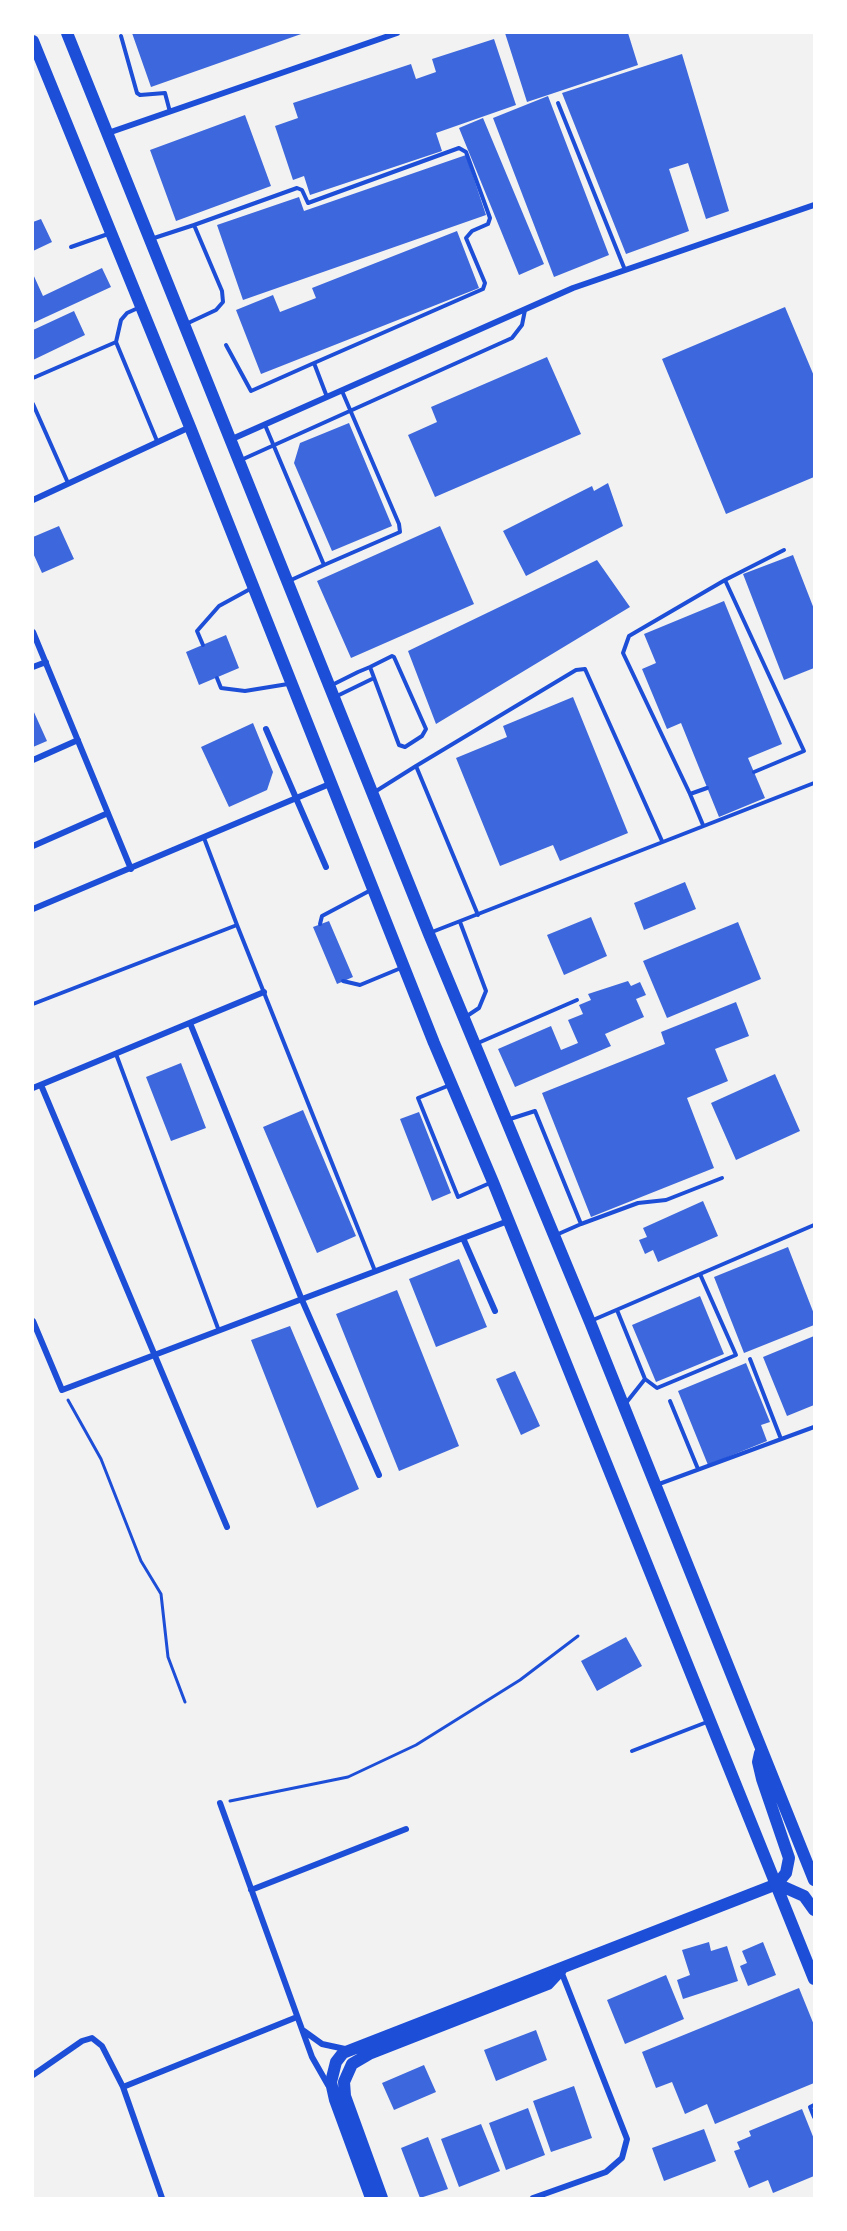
<!DOCTYPE html>
<style>
body{margin:0}
#map{position:relative;width:847px;height:2231px;overflow:hidden;background:#f2f2f2;font-family:"PT Sans Narrow",sans-serif}
canvas{display:block}
.frame{position:absolute;inset:0;border:34px solid #fff;pointer-events:none}
</style>
<div id="map">
<canvas width="847" height="2231"></canvas>
<div class="frame"></div>
</div>
<script>
const g = document.querySelector('canvas').getContext('2d');
g.lineJoin = 'round';
function fill(path, color) { g.fillStyle = color; g.fill(path, 'evenodd'); }
const shape = rows => new Path2D(rows.map(r => 'M' + r).join(''));
function strokePath(path, color, width, dash) { g.strokeStyle = color; g.lineWidth = width; g.lineCap = dash ? 'butt' : 'round'; g.setLineDash(dash || []); g.stroke(path); }
fill(shape([
 [132,33,304,33,151,87],
 [505,33,628,33,638,65,527,102],
 [494,39,516,105,436,133,442,151,310,195,304,176,293,180,275,126,298,118,293,103,411,64,416,79,436,72,432,59],
 [682,54,729,211,706,219,688,163,669,169,689,231,626,254,562,93],
 [548,96,609,255,554,277,493,118],
 [245,115,271,186,176,221,150,150],
 [483,118,544,264,519,275,459,128],
 [466,155,486,215,243,300,217,225,299,197,304,211],
 [41,219,52,242,33,251,33,222],
 [457,231,479,288,261,374,236,310,273,295,280,312,316,298,312,288],
 [102,268,111,287,33,323,33,274,43,296],
 [785,307,814,376,814,477,726,514,662,359],
 [74,311,85,335,33,360,33,330],
 [547,357,581,434,435,497,408,435,437,422,431,407],
 [349,423,392,526,332,551,294,463,300,443],
 [608,483,623,526,526,576,503,531,592,486,594,491],
 [59,526,74,559,42,573,33,553,33,537],
 [440,526,474,604,351,658,317,581],
 [793,555,814,609,814,668,784,680,743,574],
 [597,560,630,607,436,724,408,651],
 [724,601,782,744,748,758,765,798,719,817,681,723,667,729,642,669,656,663,644,634],
 [226,635,239,668,199,685,186,652],
 [573,697,628,833,560,861,553,845,500,866,456,758,507,737,503,726],
 [33,710,47,741,33,747],
 [253,723,273,772,267,790,229,807,201,747],
 [685,882,696,909,644,930,634,903],
 [591,917,607,956,564,975,547,935],
 [329,921,353,977,337,984,313,927],
 [738,922,761,979,667,1018,643,961],
 [628,981,631,986,640,982,646,995,636,999,644,1017,605,1034,611,1046,515,1087,498,1049,551,1026,561,1050,578,1043,568,1020,583,1014,579,1005,591,1000,588,994],
 [736,1002,749,1036,715,1049,728,1081,687,1098,714,1168,591,1217,542,1093,665,1044,661,1032],
 [181,1063,206,1128,171,1141,146,1077],
 [775,1074,800,1131,736,1160,711,1103],
 [303,1110,356,1236,317,1253,263,1127],
 [419,1112,451,1193,432,1201,400,1119],
 [703,1201,718,1236,658,1262,653,1250,645,1254,639,1240,647,1237,643,1228],
 [788,1247,814,1314,814,1325,744,1353,714,1277],
 [459,1259,487,1327,436,1347,409,1279],
 [397,1290,459,1446,399,1471,336,1314],
 [700,1296,724,1354,656,1382,632,1325],
 [290,1326,359,1489,317,1508,251,1340],
 [814,1336,814,1405,787,1416,763,1357],
 [746,1363,770,1422,761,1425,767,1441,708,1465,678,1391],
 [515,1371,540,1426,521,1435,496,1379],
 [626,1637,642,1666,597,1691,581,1661],
 [709,1942,711,1951,727,1946,738,1981,683,1999,677,1980,690,1975,682,1950],
 [763,1942,776,1975,748,1986,740,1966,747,1963,742,1951],
 [666,1975,684,2019,625,2044,607,2000],
 [799,1988,814,2025,814,2083,715,2124,707,2104,685,2114,672,2082,656,2088,642,2052],
 [536,2030,547,2060,496,2081,484,2050],
 [424,2065,436,2092,394,2110,382,2083],
 [574,2086,592,2138,551,2152,533,2101],
 [528,2108,545,2155,506,2170,489,2123],
 [802,2109,814,2139,814,2176,773,2193,768,2180,749,2188,734,2151,740,2149,737,2142,751,2136,749,2131],
 [481,2124,500,2171,459,2187,441,2139],
 [704,2129,716,2161,664,2181,652,2148],
 [428,2137,448,2189,420,2198,401,2148]
]), '#3d67dc');
strokePath(shape([
 [68,1400,101,1459,141,1561,161,1594,168,1657,185,1702],
 [230,1801,348,1777,416,1745,520,1680,578,1636]
]), '#1d4ed8', 3);
strokePath(shape([
 [121,36,137,93,140,95,165,93,170,112],
 [558,103,625,270],
 [194,225,297,188,302,190,308,203,459,148,466,152,490,218,488,224,472,231,466,238,485,283,483,289,314,363],
 [151,239,194,225,222,291,223,302,216,310,186,324],
 [71,247,108,234],
 [138,308,127,313,121,320,116,342,157,441],
 [226,345,251,391,314,363,327,397],
 [33,378,116,342],
 [33,404,68,483],
 [265,425,324,565,291,580],
 [241,460,512,338,522,325,525,310],
 [324,565,400,532,399,524,342,391],
 [725,580,784,550],
 [203,645,197,631,219,606,252,588],
 [217,678,221,688,245,691,288,684],
 [332,685,358,672,370,667,392,656,394,657,426,729,422,736,405,747,399,745,370,667],
 [337,696,374,678],
 [416,766,576,670,585,669,662,841],
 [373,793,416,766,478,915],
 [690,794,623,653,629,636,725,580,804,751,754,772],
 [703,825,690,794,707,788],
 [204,838,237,925],
 [460,922,486,991,479,1008,467,1016],
 [320,924,322,916,371,890],
 [432,932,814,783],
 [343,981,360,985,401,968],
 [33,1004,237,925,375,1271],
 [478,1043,577,1000],
 [116,1054,219,1331],
 [450,1085,418,1098,458,1197,490,1183],
 [510,1119,535,1111,581,1224,556,1235],
 [581,1224,638,1203,666,1200,722,1178],
 [617,1310,645,1379,626,1403],
 [593,1320,814,1225],
 [750,1359,781,1439],
 [645,1379,657,1388,736,1355,700,1274],
 [670,1401,698,1469],
 [659,1484,814,1427],
 [632,1751,707,1722],
 [814,2105,810,2107,814,2117]
]), '#1d4ed8', 4);
strokePath(shape([
 [108,133,397,33],
 [232,439,573,288,814,205],
 [33,500,190,427],
 [33,632,131,869],
 [33,667,46,662],
 [266,729,326,867],
 [33,760,78,740],
 [33,846,108,813],
 [33,909,332,783],
 [190,1023,302,1300,379,1475],
 [41,1085,227,1527],
 [33,1088,264,992],
 [463,1238,495,1311],
 [33,1321,62,1390,508,1221],
 [220,1803,312,2057,328,2085],
 [251,1890,406,1829],
 [304,2031,322,2044,345,2049],
 [33,2075,82,2041,92,2038,102,2046,123,2087,297,2017],
 [123,2087,162,2198],
 [533,2198,606,2172,622,2158,627,2139,561,1971]
]), '#1d4ed8', 6);
strokePath(shape([
 [371,2198,335,2100,331,2082,336,2062,343,2053,777,1884],
 [382,2198,345,2096,344,2082,352,2064,369,2054,548,1984,561,1970]
]), '#1d4ed8', 12);
strokePath(shape([
 [67,33,429,934,590,1322,814,1880],
 [33,41,190,427,434,1043,493,1182,814,1979],
 [760,1753,758,1762,762,1779,789,1858,786,1873,777,1884],
 [777,1884,804,1896,814,1910]
]), '#1d4ed8', 12);
</script>
